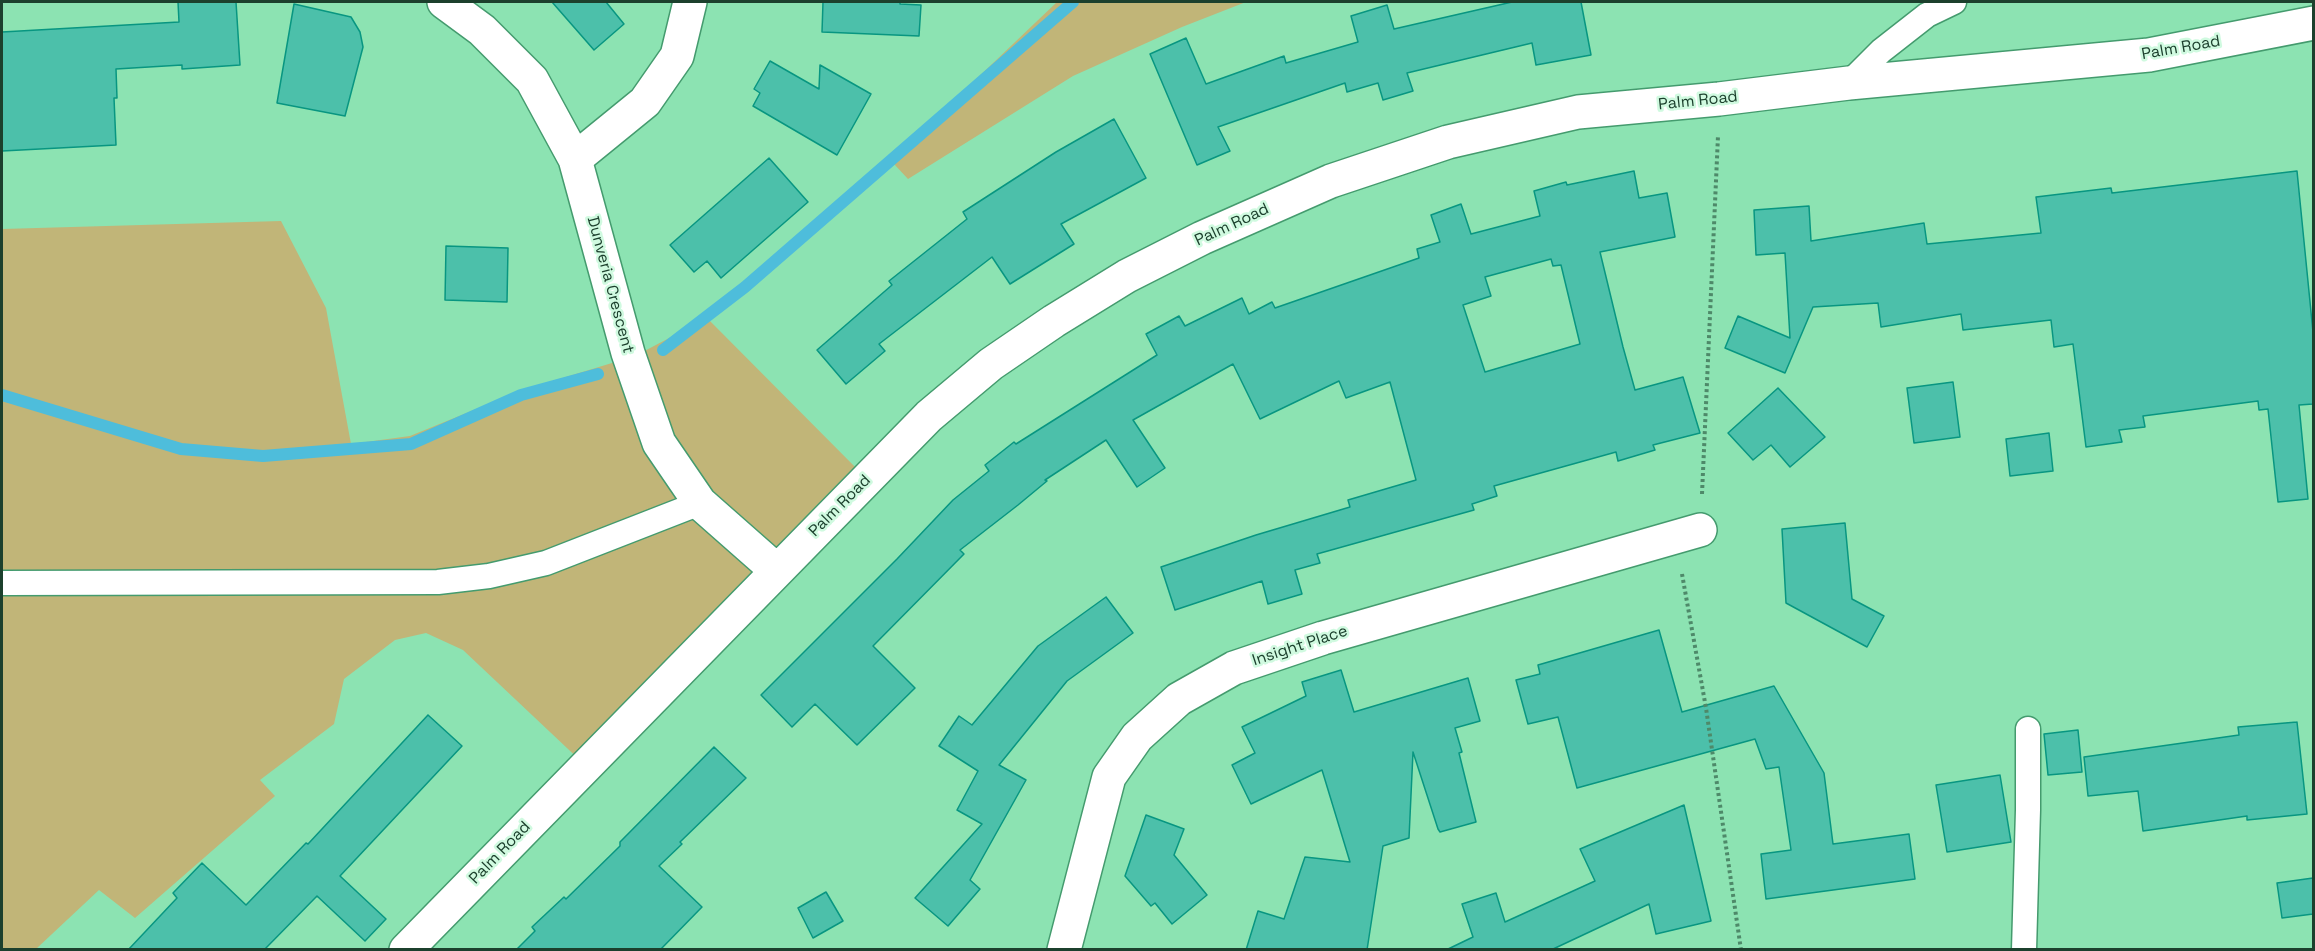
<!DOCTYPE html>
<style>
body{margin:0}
#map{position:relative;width:2315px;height:951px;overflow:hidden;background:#8ce3b2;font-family:"Space Grotesk",sans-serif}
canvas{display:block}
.frame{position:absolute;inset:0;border:3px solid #1c402d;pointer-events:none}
</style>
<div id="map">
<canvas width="2315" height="951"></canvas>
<div class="frame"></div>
</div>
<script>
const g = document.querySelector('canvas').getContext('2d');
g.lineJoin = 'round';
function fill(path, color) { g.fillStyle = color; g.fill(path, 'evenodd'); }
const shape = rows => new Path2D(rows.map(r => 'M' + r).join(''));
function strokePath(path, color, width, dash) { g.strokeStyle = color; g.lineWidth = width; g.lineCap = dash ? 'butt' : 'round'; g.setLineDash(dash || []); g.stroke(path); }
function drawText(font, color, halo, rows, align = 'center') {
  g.font = font + ' "Space Grotesk",sans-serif'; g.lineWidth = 5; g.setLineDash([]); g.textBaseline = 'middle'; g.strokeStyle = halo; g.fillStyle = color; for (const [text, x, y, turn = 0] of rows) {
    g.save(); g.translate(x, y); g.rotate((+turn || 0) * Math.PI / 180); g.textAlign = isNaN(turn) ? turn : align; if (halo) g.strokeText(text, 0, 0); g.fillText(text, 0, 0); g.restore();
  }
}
fill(shape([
 [1057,2,1246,2,1182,27,1073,76,908,179,894,164,970,85],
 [281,221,326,308,351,444,410,436,523,390,635,356,707,318,866,478,585,765,463,650,426,633,395,640,344,679,334,724,260,780,275,796,135,918,99,890,36,949,2,949,2,229]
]), '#c1b578');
strokePath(shape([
 [663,350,745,287,1073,2],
 [2,395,181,449,263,456,411,444,521,395,598,374]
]), '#4ebddb', 12);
const building = shape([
 [178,2,236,2,240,65,182,69,182,65,116,69,117,98,114,98,116,145,2,151,2,32,179,22,178,2],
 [552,2,606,2,624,24,594,50,552,2],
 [823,2,900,2,900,4,921,5,919,36,822,32,823,2],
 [1512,2,1581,2,1591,55,1536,65,1532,43,1407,73,1413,91,1383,100,1378,83,1347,92,1345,83,1218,127,1230,151,1197,165,1150,54,1186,38,1206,84,1284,56,1286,63,1358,42,1351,16,1387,5,1394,29,1512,2],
 [294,4,351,17,360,32,363,47,345,116,277,103,294,4],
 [770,61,819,89,820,65,871,94,837,155,753,106,760,93,754,89,770,61],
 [1114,119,1146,178,1061,224,1074,244,1010,284,992,257,879,344,885,351,846,384,817,350,892,285,889,281,967,219,963,212,1056,152,1114,119],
 [769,158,808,202,721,278,707,261,694,272,670,245,769,158],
 [1634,171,1639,198,1667,193,1675,237,1600,252,1623,347,1635,390,1683,377,1700,433,1653,445,1655,450,1618,461,1616,452,1494,486,1497,496,1472,504,1474,510,1317,554,1320,563,1295,570,1302,594,1268,604,1262,581,1175,610,1161,567,1256,535,1350,507,1348,500,1416,480,1390,382,1346,398,1339,381,1260,419,1233,364,1133,420,1165,468,1137,487,1106,440,1045,480,1047,481,1018,505,960,550,964,554,873,646,915,688,857,745,815,704,792,727,761,695,897,559,953,500,989,471,985,465,1014,442,1016,444,1157,355,1146,334,1179,316,1185,326,1242,298,1249,314,1272,302,1275,308,1419,258,1417,249,1440,242,1431,215,1461,204,1471,234,1540,216,1534,191,1566,182,1567,185,1634,171],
 [1551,259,1553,266,1561,265,1580,344,1485,372,1463,305,1491,296,1485,277,1551,259],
 [2297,171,2313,332,2313,404,2299,405,2308,499,2278,502,2268,409,2259,410,2258,401,2143,416,2145,427,2119,430,2122,442,2086,447,2073,344,2054,347,2051,320,1963,330,1961,314,1881,327,1878,303,1813,307,1785,373,1725,348,1738,316,1790,338,1785,253,1756,255,1754,210,1809,206,1811,241,1924,223,1927,244,2041,233,2036,197,2111,188,2112,193,2297,171],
 [446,246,508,248,507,302,445,300,446,246],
 [1953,382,1960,437,1914,443,1907,388,1953,382],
 [1778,388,1825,437,1790,467,1771,445,1753,460,1728,433,1778,388],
 [2049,433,2053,471,2010,476,2006,439,2049,433],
 [1845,523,1852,599,1884,616,1867,647,1786,603,1782,529,1845,523],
 [1106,597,1133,633,1067,681,999,765,1026,780,970,880,980,889,948,926,915,898,982,824,957,810,978,771,939,746,959,716,972,725,1038,646,1106,597],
 [1659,630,1682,712,1774,686,1824,773,1833,844,1909,834,1915,879,1766,899,1761,854,1791,850,1779,767,1766,769,1755,739,1577,788,1558,717,1528,724,1516,680,1540,674,1538,665,1659,630],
 [1341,670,1354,712,1468,678,1480,721,1455,728,1462,752,1459,753,1476,822,1440,832,1438,829,1413,752,1409,838,1383,846,1367,950,1246,950,1258,911,1284,919,1305,857,1350,862,1322,770,1251,804,1232,765,1255,753,1242,727,1306,696,1302,682,1341,670],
 [428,715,462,746,340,876,386,919,365,941,317,896,264,950,128,950,177,898,173,893,202,863,246,905,306,843,308,844,428,715],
 [2297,722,2307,814,2247,820,2247,816,2143,831,2138,791,2088,796,2084,757,2239,735,2238,727,2297,722],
 [2078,730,2082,772,2048,775,2044,734,2078,730],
 [714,747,746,778,680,842,682,844,659,866,702,907,660,950,516,950,535,931,532,927,564,897,566,899,620,846,620,842,714,747],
 [2000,775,2011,842,1947,852,1936,785,2000,775],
 [1684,805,1711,921,1656,934,1649,904,1551,950,1446,950,1473,937,1462,904,1496,893,1505,922,1595,881,1580,849,1684,805],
 [1146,815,1184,829,1174,855,1207,895,1172,924,1155,903,1151,906,1125,876,1146,815],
 [2313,878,2313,914,2282,918,2277,883,2313,878],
 [826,892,843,921,813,938,798,908,826,892]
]);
fill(building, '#4cc0aa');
strokePath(building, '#089681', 1.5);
const lane = shape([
 [1849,83,1881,51,1927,15,1954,2],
 [2,583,438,582,489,576,546,563,700,503],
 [2024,950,2028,810,2028,729]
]);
const street = shape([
 [444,2,482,30,532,80,575,159,628,353,659,443,700,503,776,570],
 [575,159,645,102,677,56,690,2],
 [406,950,929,416,991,364,1054,321,1127,276,1202,238,1331,181,1448,142,1578,112,1719,99,1849,83,2149,55,2314,23],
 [1064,950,1109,777,1137,737,1179,699,1234,668,1323,638,1700,530]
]);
strokePath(lane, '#449b6e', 27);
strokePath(street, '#449b6e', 36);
strokePath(shape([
 [1702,494,1718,136],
 [1682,574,1706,708,1741,950]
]), '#4e8969', 4, [3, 3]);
strokePath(lane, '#fff', 24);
strokePath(street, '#fff', 33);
drawText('16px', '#1c402d', '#d0fae0', [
 ["Palm Road",2181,48,-10],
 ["Palm Road",1698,101,-6],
 ["Palm Road",1232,225,-25],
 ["Dunveria Crescent",610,285,75],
 ["Palm Road",840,506,-45],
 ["Insight Place",1300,646,-18],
 ["Palm Road",500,853,-46]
]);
</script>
